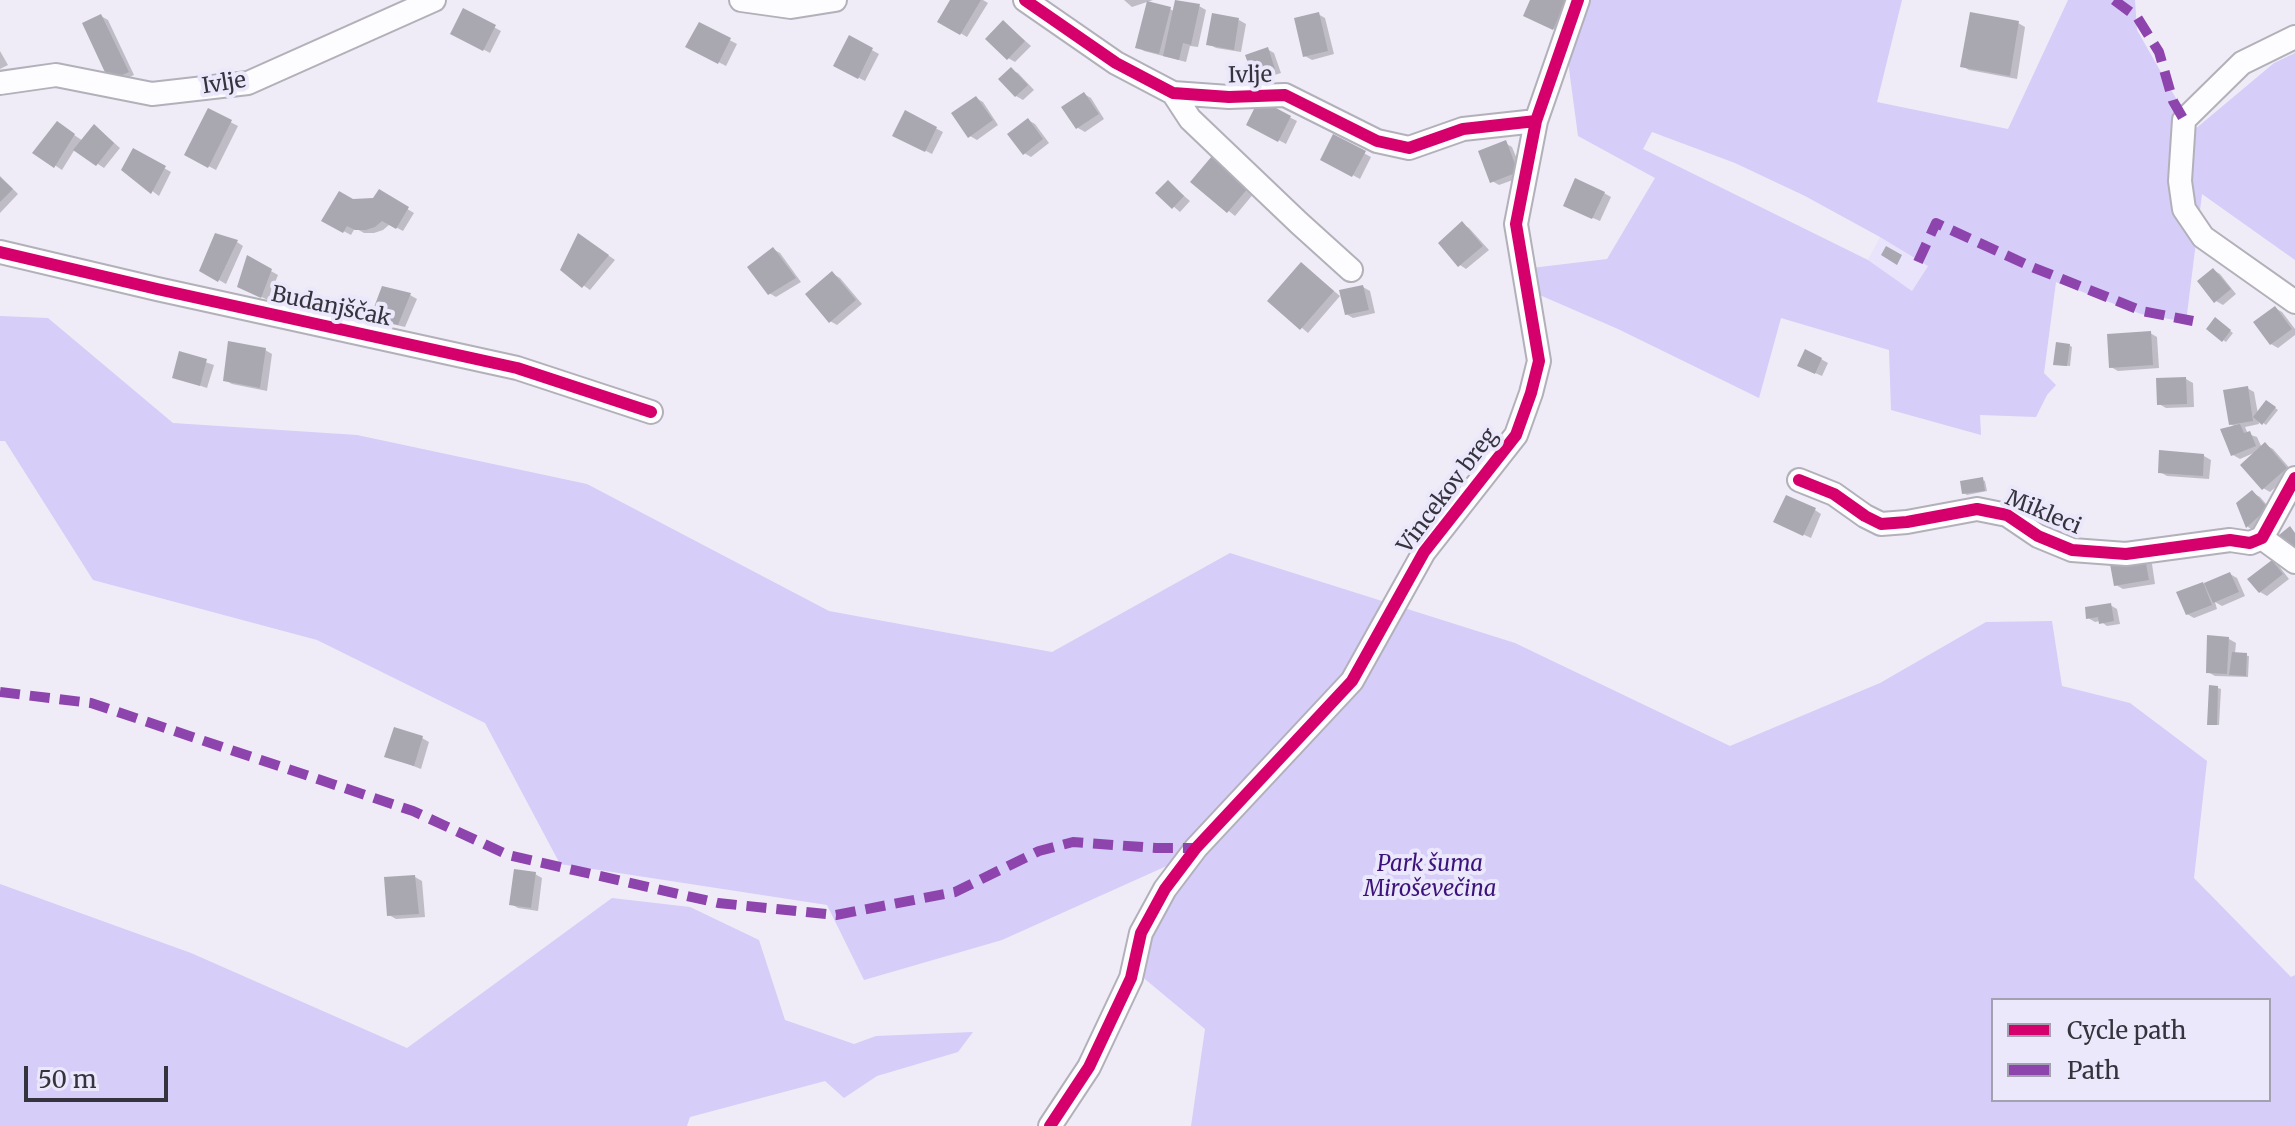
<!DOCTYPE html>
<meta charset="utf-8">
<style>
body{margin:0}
#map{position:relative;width:2295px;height:1126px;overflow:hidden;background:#efecf7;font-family:Merriweather,serif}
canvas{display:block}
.legend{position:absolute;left:1991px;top:998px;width:280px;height:104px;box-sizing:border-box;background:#ece8fc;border:2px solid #a3a0b0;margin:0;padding:10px 14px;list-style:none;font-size:24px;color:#35333d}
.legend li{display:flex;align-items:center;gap:16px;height:40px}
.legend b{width:40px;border:2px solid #a3a0b0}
.scale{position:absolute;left:24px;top:1066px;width:144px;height:36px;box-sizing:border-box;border:4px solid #35333d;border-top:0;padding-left:10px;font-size:24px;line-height:28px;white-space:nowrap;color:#35333d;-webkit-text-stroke:6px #ece8fc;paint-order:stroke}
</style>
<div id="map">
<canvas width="2295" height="1126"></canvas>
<ul class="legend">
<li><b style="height:10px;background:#d6006c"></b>Cycle path</li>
<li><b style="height:10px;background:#8e44ad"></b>Path</li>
</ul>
<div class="scale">50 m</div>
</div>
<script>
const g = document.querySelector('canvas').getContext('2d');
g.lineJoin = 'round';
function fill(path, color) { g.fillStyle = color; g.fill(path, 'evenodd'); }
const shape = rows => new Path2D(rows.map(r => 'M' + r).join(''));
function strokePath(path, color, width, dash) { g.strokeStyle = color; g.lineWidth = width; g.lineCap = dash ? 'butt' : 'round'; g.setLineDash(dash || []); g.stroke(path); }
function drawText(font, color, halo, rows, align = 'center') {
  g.font = font + ' Merriweather,serif'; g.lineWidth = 8; g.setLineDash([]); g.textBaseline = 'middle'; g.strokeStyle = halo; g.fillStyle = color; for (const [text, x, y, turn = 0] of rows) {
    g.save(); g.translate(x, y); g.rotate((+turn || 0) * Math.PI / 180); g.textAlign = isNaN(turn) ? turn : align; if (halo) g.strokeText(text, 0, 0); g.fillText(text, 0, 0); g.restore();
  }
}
fill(shape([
 [1880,237,1928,265,1912,291,1868,260]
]), '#e9e4fb');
fill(shape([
 [1589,0,1902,0,1877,102,2008,129,2068,0,2135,0,2137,30,2194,130,2274,63,2295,53,2295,260,2202,194,2186,322,2141,314,2056,282,2044,373,2056,385,2047,395,2036,417,1980,415,1981,435,1891,410,1889,350,1781,318,1759,398,1618,329,1535,293,1531,268,1607,259,1655,178,1578,136,1567,54],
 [1652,132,1735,163,1805,196,1880,237,1928,266,1912,291,1868,260,1643,149],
 [0,316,48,318,173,423,357,435,587,484,829,611,1052,652,1230,553,1515,643,1730,746,1880,683,1986,622,2052,621,2062,686,2130,703,2207,761,2194,878,2291,977,2295,975,2295,1126,1191,1126,1205,1029,1140,975,1180,860,1002,940,864,980,827,905,560,864,485,723,317,640,93,580,5,441,0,441],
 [1993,1000,2269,1000,2269,1100,1993,1100],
 [0,884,191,953,407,1048,612,898,690,907,759,940,785,1020,854,1044,876,1036,973,1032,958,1052,877,1076,844,1098,825,1081,690,1117,687,1126,0,1126]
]), '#d6cdf8');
fill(shape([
 [952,0,983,0,988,3,967,37,940,21],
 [1124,0,1153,0,1132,7],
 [1532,0,1574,0,1560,32,1533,19],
 [1199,6,1206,10,1198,47,1190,46,1186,62,1144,51,1138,47,1170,9,1175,12],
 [464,11,501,31,490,53,453,33],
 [1318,14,1325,18,1334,54,1312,60,1305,56],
 [101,16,108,20,134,75,117,83],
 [1239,20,1246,24,1241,52,1216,48,1209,44],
 [1004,22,1031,46,1015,62,1008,58],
 [2018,23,2025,27,2017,79,1969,70,1962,66],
 [699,24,737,44,726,66,688,46],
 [850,38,879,54,865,81,836,66],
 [1267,49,1274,53,1281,73,1262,79,1255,75],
 [0,51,8,65,0,69],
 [1011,70,1018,73,1034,90,1023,100,1016,96,1001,79],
 [1084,94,1091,98,1104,119,1085,132,1078,128],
 [976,98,983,102,998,125,977,140,970,136],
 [1260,102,1297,121,1286,144,1248,124],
 [209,111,238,126,216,170,187,155],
 [906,113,943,132,932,154,895,135],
 [1028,120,1035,124,1049,143,1031,157,1024,153],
 [95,126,120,148,104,168,75,149,62,170,35,152,64,128,83,141],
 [1334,137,1371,157,1360,179,1323,159],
 [1505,143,1512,147,1524,176,1499,185,1492,181],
 [134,151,171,172,159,196,124,170],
 [1213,158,1255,192,1235,216,1193,182],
 [0,176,18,194,0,213],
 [1168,182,1190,201,1180,212,1158,193],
 [379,192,414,213,403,231,390,224,383,230,374,233,364,233,355,228,351,235,324,221,354,201,374,200],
 [1604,193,1611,197,1600,221,1572,209],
 [1462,224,1469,228,1489,250,1466,269,1460,265],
 [585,239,615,260,590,290,562,270],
 [237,242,243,246,226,284,201,270],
 [773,249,780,253,801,282,776,297,769,293],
 [248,258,278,275,268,300,246,290],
 [1302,265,1340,296,1308,333,1270,301],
 [2213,270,2220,274,2236,294,2223,305,2216,301],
 [833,274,840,278,862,304,837,325,830,321],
 [1363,287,1370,291,1375,313,1353,318,1346,314],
 [383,288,410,295,417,299,405,327,379,321,372,317],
 [2275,308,2282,312,2295,329,2295,335,2278,348,2271,344],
 [2215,320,2233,333,2226,342,2208,329],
 [2150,333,2157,337,2159,368,2118,371,2111,367],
 [2069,345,2072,347,2070,366,2058,365],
 [265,350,272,354,267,391,232,384,225,380],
 [181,354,214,365,207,388,174,377],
 [1821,359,1828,363,1822,376,1806,369],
 [2186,379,2193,383,2194,407,2166,408,2159,404],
 [2247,388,2254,392,2258,414,2267,402,2278,410,2266,425,2258,419,2259,424,2245,427,2248,434,2257,437,2262,448,2266,445,2273,449,2293,472,2270,492,2263,488,2256,452,2240,459,2233,455,2236,427,2230,424],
 [2204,456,2211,460,2209,479,2167,476,2160,472],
 [1982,480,1985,481,1987,491,1967,495,1964,493],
 [2253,493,2260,497,2274,513,2254,531,2248,527,2239,504],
 [1815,510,1821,514,1811,538,1783,525],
 [2145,560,2152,564,2155,584,2123,589,2116,585],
 [2272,562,2279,566,2289,579,2267,596,2260,592],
 [2230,574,2237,578,2245,596,2222,606,2215,602,2217,609,2194,618,2187,614,2179,593],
 [2110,605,2117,609,2120,624,2107,626,2100,621,2095,622,2088,618],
 [2229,639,2236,643,2235,654,2249,656,2248,677,2215,676,2208,672],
 [2218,688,2221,689,2219,725,2212,725,2209,723],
 [422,738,429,742,421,769,387,756],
 [535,874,542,878,538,911,518,908,511,904],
 [415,877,422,881,425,917,396,919,389,915]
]), '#0003');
fill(shape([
 [950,0,981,0,960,35,937,22],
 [1175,0,1200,4,1191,45,1183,43,1179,60,1163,56],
 [1530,0,1566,0,1553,30,1523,16],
 [1147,1,1171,7,1159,54,1135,48],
 [463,8,496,25,483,51,450,34],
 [1319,12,1328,51,1303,57,1294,18],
 [1970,12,2019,21,2010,76,1960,67],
 [1212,13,1239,18,1234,50,1206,45],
 [101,14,129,72,109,81,82,23],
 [1003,20,1025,41,1007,60,985,39],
 [699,22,731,38,718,64,685,47],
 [849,35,873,48,858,79,833,66],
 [1268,47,1275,69,1253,77,1245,55],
 [1011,67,1028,85,1015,97,998,79],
 [1084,92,1099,114,1076,129,1061,107],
 [976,96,993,120,968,138,951,113],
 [1259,99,1291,116,1278,142,1246,125],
 [208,108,232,120,208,168,184,155],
 [905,110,937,127,925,152,892,136],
 [1028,118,1043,139,1023,155,1007,134],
 [57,121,75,134,54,168,32,153],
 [94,124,114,143,96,166,73,150],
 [1333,134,1366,151,1352,177,1320,160],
 [1506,140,1518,172,1490,183,1478,151],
 [133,148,166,166,151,194,121,170],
 [1212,156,1249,187,1227,213,1190,182],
 [0,177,13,189,0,202],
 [1575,178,1605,192,1592,219,1563,206],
 [1168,180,1184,196,1172,209,1155,193],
 [379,189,409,207,396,229,382,221,375,227,366,230,355,230,347,226,343,233,321,221,339,191,353,199,373,198],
 [1462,221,1483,246,1458,267,1438,243],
 [215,233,238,240,218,282,199,271],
 [578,233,609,255,582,288,560,270],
 [1886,246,1902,255,1897,265,1881,255],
 [773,247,796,278,768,295,747,267],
 [247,255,272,269,261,298,237,287],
 [1301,262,1334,291,1300,330,1267,301],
 [2213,268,2231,289,2214,303,2197,281],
 [832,271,856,300,829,323,805,294],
 [1363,285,1369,310,1345,315,1339,290],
 [382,286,411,293,398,325,370,318],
 [2275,306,2292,329,2270,345,2253,322],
 [2215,317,2231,330,2222,342,2206,329],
 [2151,331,2153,365,2109,368,2107,334],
 [228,341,266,348,260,388,223,381],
 [2056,342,2070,344,2067,366,2053,365],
 [1805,349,1822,358,1815,374,1797,366],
 [179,351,207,359,200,386,172,378],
 [2186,377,2187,404,2157,405,2156,378],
 [2248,386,2253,421,2229,425,2223,390],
 [2266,400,2276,407,2262,425,2253,417],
 [2240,424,2244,433,2250,431,2256,446,2231,456,2220,429],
 [2265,442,2287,468,2262,490,2240,465],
 [2159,450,2204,454,2203,476,2158,473],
 [1983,477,1985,491,1962,494,1960,481],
 [2252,490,2268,508,2246,528,2236,503],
 [1786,495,1816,508,1803,536,1773,522],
 [2290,526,2295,533,2295,556,2279,535],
 [2145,558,2149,580,2114,586,2110,564],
 [2272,560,2283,574,2259,593,2247,579],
 [2230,572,2239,592,2213,603,2204,583],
 [2203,582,2212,605,2186,615,2176,592],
 [2111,603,2114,621,2099,624,2098,617,2086,619,2085,607],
 [2207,635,2229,637,2227,674,2206,673],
 [2232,652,2247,653,2246,676,2229,675],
 [2209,685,2218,686,2217,725,2207,725],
 [394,727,423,736,414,766,384,757],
 [514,869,536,872,531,908,509,905],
 [415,875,419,914,387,916,384,877]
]), '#a9a7b0');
const minor = shape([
 [741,0,791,7,835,0],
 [1025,0,1116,63,1173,93,1229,97,1285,95,1377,141,1409,148,1463,129,1536,121],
 [2295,37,2242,63,2184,120,2180,181,2184,209,2203,237,2295,302],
 [0,83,56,75,152,94,248,83,434,0],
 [1173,93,1190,119,1299,223,1351,270],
 [0,252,157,289,517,368,651,412],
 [1799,480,1834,494,1865,516,1881,524,1907,522,1977,509,2007,515,2038,536,2072,550,2126,554,2230,540,2250,543,2262,538,2295,478],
 [2262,538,2295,562],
 [1050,1126,1089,1067,1131,978,1141,933,1165,889,1196,848,1352,681,1424,552,1516,435,1531,393,1539,361,1516,224,1536,121,1578,0]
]);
strokePath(minor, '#b2b0b9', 26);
strokePath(minor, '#fdfcfe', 22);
strokePath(shape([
 [2114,0,2137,17,2159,52,2173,101,2184,120],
 [1918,262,1936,223,2032,267,2142,311,2193,321],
 [0,692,91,703,413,811,508,855,718,903,836,915,955,892,1039,851,1073,842,1156,848,1196,848]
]), '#8e44ad', 10, [20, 10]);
strokePath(shape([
 [1025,0,1116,63,1173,93,1229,97,1285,95,1377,141,1409,148,1463,129,1536,121],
 [0,252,157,289,517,368,651,412],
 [1799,480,1834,494,1865,516,1881,524,1907,522,1977,509,2007,515,2038,536,2072,550,2126,554,2230,540,2250,543,2262,538,2295,478],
 [1050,1126,1089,1067,1131,978,1141,933,1165,889,1196,848,1352,681,1424,552,1516,435,1531,393,1539,361,1516,224,1536,121,1578,0]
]), '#d6006c', 12);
drawText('22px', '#35333d', '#ece8fc', [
 ["Ivlje",1250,76,-1],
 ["Ivlje",224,84,-9],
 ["Budanjščak",331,307,12],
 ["Vincekov breg",1448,491,-53],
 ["Mikleci",2043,513,23]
]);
drawText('italic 22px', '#3c137a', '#ece8fc', [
 ["Park šuma",1430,865],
 ["Miroševečina",1430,890]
]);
</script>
